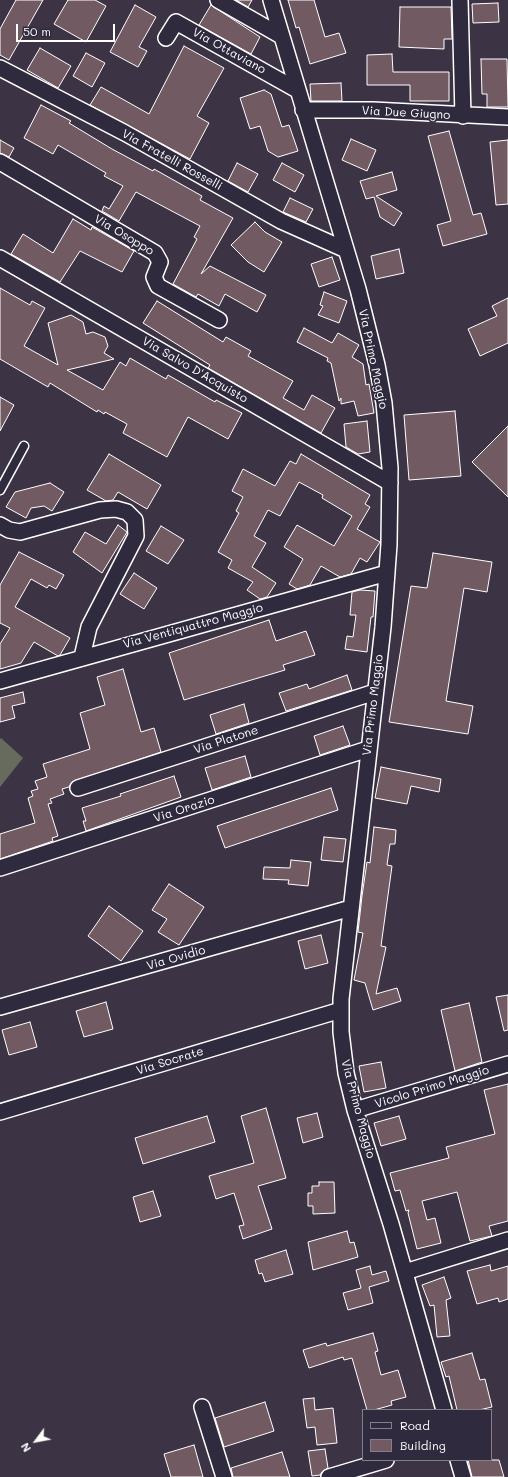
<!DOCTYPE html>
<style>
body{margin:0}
#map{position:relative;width:508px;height:1477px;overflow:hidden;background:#3c3444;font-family:Mali,sans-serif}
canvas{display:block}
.legend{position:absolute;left:362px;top:1409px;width:130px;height:52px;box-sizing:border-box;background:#2f2a3d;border:1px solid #827f8b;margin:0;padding:5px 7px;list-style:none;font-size:12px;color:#fff}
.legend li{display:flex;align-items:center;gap:8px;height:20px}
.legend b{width:20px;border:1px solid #827f8b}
.north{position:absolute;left:16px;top:1421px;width:40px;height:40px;-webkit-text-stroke:3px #2f2a3d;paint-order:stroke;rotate:238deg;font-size:11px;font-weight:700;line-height:16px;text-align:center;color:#fff}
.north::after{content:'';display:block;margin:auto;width:14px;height:18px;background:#fff;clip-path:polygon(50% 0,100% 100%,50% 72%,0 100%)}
.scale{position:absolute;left:16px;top:24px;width:99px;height:18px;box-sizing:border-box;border:2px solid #fff;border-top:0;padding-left:5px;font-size:12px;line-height:14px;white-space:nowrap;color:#fff;-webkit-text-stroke:3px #2f2a3d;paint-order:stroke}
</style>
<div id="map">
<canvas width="508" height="1477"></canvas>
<ul class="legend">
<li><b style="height:5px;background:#2f2a3d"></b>Road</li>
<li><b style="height:11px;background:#715a61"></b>Building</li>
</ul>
<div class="north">N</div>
<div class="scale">50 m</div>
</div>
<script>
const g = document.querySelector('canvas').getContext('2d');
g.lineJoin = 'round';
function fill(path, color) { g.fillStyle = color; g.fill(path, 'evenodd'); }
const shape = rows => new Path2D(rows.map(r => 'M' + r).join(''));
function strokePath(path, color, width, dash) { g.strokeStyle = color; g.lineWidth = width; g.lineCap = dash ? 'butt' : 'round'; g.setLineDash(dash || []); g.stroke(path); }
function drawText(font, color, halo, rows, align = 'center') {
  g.font = font + ' Mali,sans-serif'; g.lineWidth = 3.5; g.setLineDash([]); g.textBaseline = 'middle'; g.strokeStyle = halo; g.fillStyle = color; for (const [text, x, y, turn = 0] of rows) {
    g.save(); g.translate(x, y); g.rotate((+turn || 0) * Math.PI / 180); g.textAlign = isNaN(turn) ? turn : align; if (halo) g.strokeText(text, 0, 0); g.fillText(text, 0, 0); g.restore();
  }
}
fill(shape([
 [1,738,23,758,0,787,0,739]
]), '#676b5d');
const building = shape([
 [16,0,43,0,9,60,0,55,0,29,16,0],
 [68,0,95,0,106,6,86,42,54,24,68,0],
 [236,0,252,0,248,7,236,0],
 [288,0,314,0,325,37,339,33,346,53,310,64,299,27,296,28,288,0],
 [498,3,499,22,473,23,472,4,498,3],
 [135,5,156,17,139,47,147,51,138,67,110,52,135,5],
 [211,5,260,37,251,54,199,25,211,5],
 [400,7,451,7,452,39,444,39,444,49,399,47,400,7],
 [184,46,224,68,197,116,209,123,190,159,90,105,101,87,149,114,184,46],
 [40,48,71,66,58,88,27,70,40,48],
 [86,53,105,63,92,87,73,76,86,53],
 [392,54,393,72,449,72,449,101,410,101,410,85,367,85,367,55,392,54],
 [481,59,507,59,508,107,487,107,487,94,482,94,481,59],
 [341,83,342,101,311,101,310,84,341,83],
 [264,90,271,94,282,127,289,125,298,151,278,157,268,151,260,126,250,129,240,98,264,90],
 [41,105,71,121,69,123,112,149,153,171,154,169,202,196,200,200,233,218,201,274,210,266,266,295,257,312,225,294,219,306,198,294,196,297,173,284,197,239,194,237,200,226,136,192,119,221,102,211,104,206,109,209,123,186,104,176,106,173,58,145,53,154,24,138,41,105],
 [449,131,473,215,481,213,487,234,443,246,437,225,451,221,428,136,449,131],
 [351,139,376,150,367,171,342,160,351,139],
 [0,140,14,148,9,157,0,153,0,140],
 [508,140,508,204,496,205,490,142,508,140],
 [237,163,258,174,248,192,228,181,237,163],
 [282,163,304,175,295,192,273,180,282,163],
 [392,172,397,190,376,196,402,213,394,226,380,217,374,197,366,199,360,181,392,172],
 [290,198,313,209,306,222,283,212,290,198],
 [73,219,91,230,92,227,134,251,122,272,80,251,60,282,11,254,23,234,53,253,73,219],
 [255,222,265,232,282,242,264,272,248,262,231,245,255,222],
 [399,249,404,273,376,279,371,256,399,249],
 [332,257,340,280,319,287,311,264,332,257],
 [0,288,30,305,32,301,45,308,24,346,58,365,48,323,71,315,83,322,86,334,93,332,105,337,108,346,104,353,114,359,67,370,103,390,120,362,126,366,130,358,166,379,168,375,215,402,216,400,242,413,228,439,188,417,167,457,123,433,127,424,105,412,104,414,98,410,97,412,50,383,48,387,0,359,0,288],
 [324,292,347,301,339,323,318,315,323,306,320,305,324,292],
 [508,298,508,343,480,356,468,329,497,316,492,306,508,298],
 [157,301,223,342,226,337,251,351,248,356,293,381,283,398,304,410,312,395,335,408,321,433,208,368,210,365,143,323,157,301],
 [304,328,332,343,338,333,359,345,352,357,363,364,366,385,369,384,374,413,358,416,354,401,341,404,341,398,339,401,331,363,327,361,328,358,297,342,304,328],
 [0,397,14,405,0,431,0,397],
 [455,411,461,476,409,480,404,415,455,411],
 [367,421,370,452,358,454,346,447,344,424,367,421],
 [508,426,508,497,472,462,508,426],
 [109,454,161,485,147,509,118,492,113,500,106,501,87,490,109,454],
 [301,454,370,495,365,504,370,507,357,529,380,542,367,562,360,558,351,574,340,577,321,566,310,585,297,589,289,584,303,559,284,547,297,525,334,546,352,516,322,498,323,495,299,482,280,516,268,510,254,536,266,543,252,567,276,583,267,597,260,599,247,590,253,582,228,568,232,560,218,552,239,513,236,511,243,497,232,491,243,469,275,486,290,461,296,464,301,454],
 [50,483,64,492,52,511,44,506,31,508,26,518,6,507,15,492,50,483],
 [118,525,127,532,102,573,73,552,85,532,106,544,118,525],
 [161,526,184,540,168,564,146,551,161,526],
 [19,552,64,575,56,589,49,585,47,588,31,579,15,607,70,638,60,655,58,656,34,642,21,663,0,669,0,644,10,628,0,623,0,585,19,552],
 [433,553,492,562,487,592,464,588,446,701,473,706,468,734,389,722,411,586,427,588,433,553],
 [134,573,157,588,144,609,120,594,134,573],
 [360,590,375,591,373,617,371,617,367,652,345,649,347,636,353,637,356,615,350,615,352,592,360,590],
 [269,620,276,641,306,631,315,655,283,665,285,670,184,700,169,653,269,620],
 [123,669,141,732,154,728,161,752,72,782,69,787,62,789,64,794,50,799,52,803,48,804,58,836,52,838,53,841,0,859,0,834,35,823,28,798,33,796,31,791,38,789,35,781,47,777,43,764,90,749,80,713,105,705,97,677,123,669],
 [347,675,352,690,286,711,279,693,307,684,309,689,347,675],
 [23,692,25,703,12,706,15,718,0,722,0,698,23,692],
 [244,704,249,723,216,734,210,715,244,704],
 [343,726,350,745,320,755,314,736,343,726],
 [245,756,251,777,212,790,205,768,245,756],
 [381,767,441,779,439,792,411,786,407,804,375,798,381,767],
 [174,776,181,797,86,831,83,821,86,821,82,808,121,796,120,794,174,776],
 [331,788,338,810,225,848,217,826,331,788],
 [374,827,396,830,395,844,390,844,387,865,392,866,381,946,386,947,376,994,397,988,401,1001,373,1010,365,983,354,980,363,933,358,932,362,896,367,862,370,863,374,827],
 [324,837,346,839,343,862,321,860,324,837],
 [291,860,311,862,308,886,288,884,289,880,263,879,264,867,290,868,291,860],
 [169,884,204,907,179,945,158,932,167,919,152,910,169,884],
 [109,906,143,931,121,961,88,936,109,906],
 [321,935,328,963,305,969,298,941,321,935],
 [508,995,508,1030,504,1031,496,997,508,995],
 [106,1002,113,1029,84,1037,76,1011,106,1002],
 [469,1003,482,1062,455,1071,441,1010,469,1003],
 [30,1022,37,1047,9,1055,2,1030,30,1022],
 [381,1062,386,1088,364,1092,359,1066,381,1062],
 [508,1084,508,1221,489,1226,492,1236,470,1241,457,1192,422,1201,427,1220,435,1218,441,1243,417,1249,408,1213,409,1210,406,1211,400,1190,395,1191,390,1173,449,1158,446,1147,495,1134,484,1090,508,1084],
 [266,1108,286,1178,258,1186,272,1229,243,1239,239,1226,244,1225,234,1193,216,1199,209,1176,254,1163,241,1116,266,1108],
 [317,1113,323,1137,303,1143,297,1118,317,1113],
 [207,1116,215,1142,143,1164,135,1138,207,1116],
 [399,1116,406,1139,381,1146,374,1123,399,1116],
 [319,1182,334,1182,335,1213,313,1214,313,1206,308,1206,308,1193,312,1193,312,1186,319,1186,319,1182],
 [153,1191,161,1216,140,1222,133,1197,153,1191],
 [347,1231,350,1243,354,1242,358,1257,313,1270,308,1242,347,1231],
 [286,1250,293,1274,265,1282,262,1273,259,1274,255,1260,286,1250],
 [490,1265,491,1271,508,1266,508,1299,499,1302,498,1298,477,1304,467,1271,490,1265],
 [370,1266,372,1275,386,1271,389,1281,369,1287,373,1303,348,1310,343,1293,361,1288,356,1270,370,1266],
 [444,1277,451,1298,446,1300,450,1336,437,1337,434,1305,430,1306,422,1285,444,1277],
 [373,1333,378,1351,375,1352,381,1375,398,1370,406,1397,391,1401,392,1405,374,1410,367,1410,352,1358,344,1360,343,1357,309,1368,303,1350,326,1343,327,1346,373,1333],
 [472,1353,480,1380,485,1379,492,1407,479,1410,457,1410,449,1376,446,1377,441,1362,472,1353],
 [314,1398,315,1410,333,1408,337,1443,317,1445,315,1427,307,1428,303,1399,314,1398],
 [265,1402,274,1431,224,1447,215,1418,265,1402],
 [194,1445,203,1477,171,1477,164,1454,194,1445],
 [325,1449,328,1468,323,1471,320,1475,312,1476,308,1451,325,1449],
 [282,1452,290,1477,233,1477,231,1468,282,1452],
 [468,1460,499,1460,504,1477,472,1477,468,1460]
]);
fill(building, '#715a61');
strokePath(building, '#fff', 1);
const lane = shape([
 [0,490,24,446]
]);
const street = shape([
 [218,0,281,36],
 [271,0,358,289,377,365,384,403,390,468,389,544,383,627,341,999,341,1032,346,1073,355,1110,391,1224,444,1410],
 [460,0,463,116],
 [166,38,176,22,297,90],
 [0,68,125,133,281,221,346,250],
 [303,110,373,110,508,117],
 [0,162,155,253,160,262,154,277,158,286,219,320],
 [0,258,390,483],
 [0,525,9,530,20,532,100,510,116,509,127,512,135,520,136,536,89,627,82,657],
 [0,681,387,573],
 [78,788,375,692],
 [0,868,368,749],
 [0,1007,351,908],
 [355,1110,508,1064],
 [0,1112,341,1010],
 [405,1272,508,1240],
 [202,1407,224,1477],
 [458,1460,463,1477],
 [329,1477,386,1460]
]);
strokePath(lane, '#fff', 11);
strokePath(street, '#fff', 18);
strokePath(lane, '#2f2a3d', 8);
strokePath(street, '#2f2a3d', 15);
drawText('12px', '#fff', '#2f2a3d', [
 ["Via Ottaviano",229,51,29],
 ["Via Due Giugno",406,113,3],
 ["Via Fratelli Rosselli",172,160,29],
 ["Via Osoppo",124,235,31],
 ["Via Primo Maggio",373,359,78],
 ["Via Salvo D'Acquisto",195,370,30],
 ["Via Ventiquattro Maggio",193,626,-15],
 ["Via Primo Maggio",373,705,-83],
 ["Via Platone",226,740,-18],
 ["Via Orazio",184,809,-18],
 ["Via Ovidio",176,958,-16],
 ["Via Socrate",170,1061,-17],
 ["Vicolo Primo Maggio",432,1087,-17],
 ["Via Primo Maggio",358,1109,75]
]);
</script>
